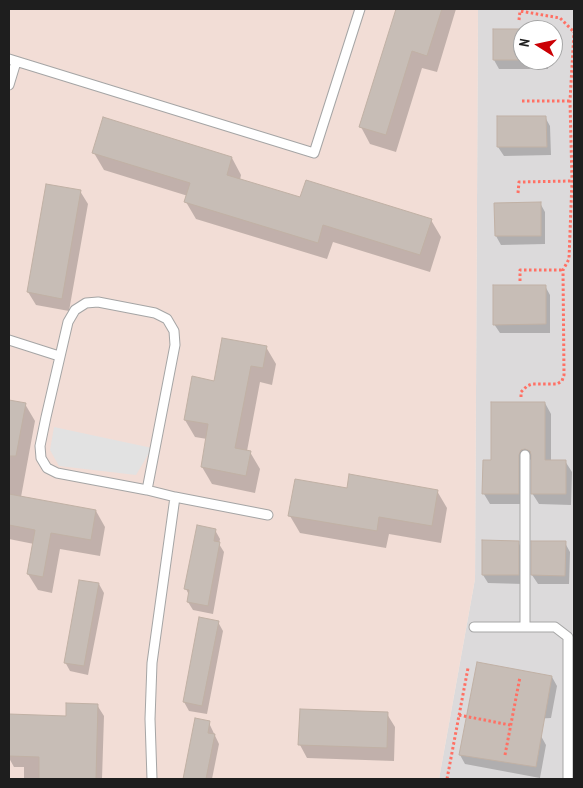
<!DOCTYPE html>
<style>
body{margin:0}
#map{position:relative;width:583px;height:788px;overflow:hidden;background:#efebe3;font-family:"PT Sans Narrow",sans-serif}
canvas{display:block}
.frame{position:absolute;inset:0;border:10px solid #1e1e1e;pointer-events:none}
.north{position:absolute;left:513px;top:20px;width:50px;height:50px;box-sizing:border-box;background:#fff;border:1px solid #a5a5a5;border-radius:50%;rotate:280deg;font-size:14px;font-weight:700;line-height:20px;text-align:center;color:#1e1e1e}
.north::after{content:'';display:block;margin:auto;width:18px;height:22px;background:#cb0005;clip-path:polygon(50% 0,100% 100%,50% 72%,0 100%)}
</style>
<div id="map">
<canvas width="583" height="788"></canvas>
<div class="frame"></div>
<div class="north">N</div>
</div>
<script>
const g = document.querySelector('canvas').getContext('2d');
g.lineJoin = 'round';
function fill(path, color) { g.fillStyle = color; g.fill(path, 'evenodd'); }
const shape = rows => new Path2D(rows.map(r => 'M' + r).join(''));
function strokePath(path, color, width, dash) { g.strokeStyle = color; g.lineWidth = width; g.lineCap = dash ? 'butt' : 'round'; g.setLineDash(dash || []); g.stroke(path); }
fill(shape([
 [478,9,574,9,574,779,439,779,475,579],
 [523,30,553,30,553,60,523,60]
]), '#dcdadb');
fill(shape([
 [9,9,478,9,475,579,439,779,9,779]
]), '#f2ddd6');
fill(shape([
 [54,427,152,448,136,475,59,466,50,450]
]), '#e2e2e2');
fill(shape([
 [397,9,456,9,437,72,422,68,396,152,370,144,361,127],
 [523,30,523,60,548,60,548,69,499,69,494,60],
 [545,117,550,126,551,155,504,156,498,147,498,118],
 [94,153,232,158,241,175,240,180,301,199,431,220,441,237,430,272,333,242,327,259,196,219,186,202,188,196,104,170],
 [80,191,88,204,69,311,36,305,28,292],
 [540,203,545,212,545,244,501,245,496,236],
 [545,286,550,295,550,333,500,333,494,324],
 [266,347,276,364,272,385,260,382,247,451,250,452,260,469,255,493,212,484,202,467,207,439,195,437,185,420,215,382],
 [9,401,25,404,35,421,21,497,96,511,105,527,100,556,60,549,52,593,38,590,28,574,34,544,9,539],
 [545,403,551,414,551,461,565,461,572,472,571,505,539,504,532,493,532,459,527,461,524,504,490,504,484,494,492,461],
 [348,489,437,491,447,508,441,543,389,534,386,548,300,533,290,516],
 [215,530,220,539,219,544,224,552,213,614,193,610,188,602,189,595,186,589],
 [518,542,523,551,523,584,488,583,483,575],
 [565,543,570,552,569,584,538,584,532,575],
 [99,584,104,593,88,675,70,671,65,662],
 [218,622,223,631,207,714,189,711,184,702],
 [552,677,557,686,551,718,512,720,541,736,546,745,540,778,465,764,460,755],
 [97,705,104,716,102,779,24,779,24,767,14,767,9,758,9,715,67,717],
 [387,714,395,727,394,761,307,758,300,745],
 [196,720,209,723,219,744,212,779,184,779]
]), '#0003');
const building = shape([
 [396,9,442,9,427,56,412,51,386,135,359,127,396,9],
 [493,29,523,29,523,60,493,60,493,29],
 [497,116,546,116,547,147,497,147,497,116],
 [103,117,232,157,227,175,300,197,306,180,432,219,420,255,323,225,318,243,184,202,190,183,92,153,103,117],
 [46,184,81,190,62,299,27,292,46,184],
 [541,202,541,236,495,236,494,203,541,202],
 [493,285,546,285,546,324,493,325,493,285],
 [222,338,267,346,263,368,251,366,235,448,251,451,246,476,201,467,208,424,184,420,192,376,214,381,222,338],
 [9,400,26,403,16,456,9,456,9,400],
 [491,402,545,402,545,460,566,460,566,494,531,494,531,455,530,451,525,449,521,450,519,455,519,494,482,494,483,460,491,460,491,402],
 [349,474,438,490,432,526,379,517,377,531,288,516,295,479,347,488,349,474],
 [9,494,96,510,91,540,51,533,43,577,27,574,35,530,9,525,9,494],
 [197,525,216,529,214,541,220,542,208,606,187,602,189,590,184,589,197,525],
 [482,540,519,541,519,575,482,575,482,540],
 [531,541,566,541,565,576,531,575,531,541],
 [79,580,99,583,84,666,64,663,79,580],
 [199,617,219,621,202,706,183,702,199,617],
 [477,662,552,676,536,767,459,755,477,662],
 [66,703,98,704,96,779,39,779,39,757,9,756,9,714,66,716,66,703],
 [300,709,388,712,387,748,298,745,300,709],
 [195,718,210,721,208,733,215,734,206,779,183,779,195,718]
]);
fill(building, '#c7bdb6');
strokePath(building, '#c1b1a5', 1);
const lane = shape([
 [9,59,314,153,360,9],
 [9,85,16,62],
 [98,302,155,313,167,319,174,331,175,345,147,490,57,473,47,468,41,458,40,446,46,417,68,322,75,310,86,303,98,302],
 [9,340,59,356],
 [525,455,525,627],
 [147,490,175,497,152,663,150,719,152,779],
 [175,497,268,515],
 [474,627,555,627,568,637,568,779]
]);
strokePath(lane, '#a5a5a5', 11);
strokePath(shape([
 [519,20,520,11,560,18,574,32],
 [522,101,570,101],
 [518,193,519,182,572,181],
 [520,281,520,270,563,270],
 [521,397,521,392,527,386,532,384,557,384,562,381,564,375,563,270,569,259,572,181,570,101,574,32],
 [459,715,510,725],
 [505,755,520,677],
 [447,779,468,668]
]), '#ff7064', 3, [2.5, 2.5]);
strokePath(lane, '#fff', 9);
</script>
